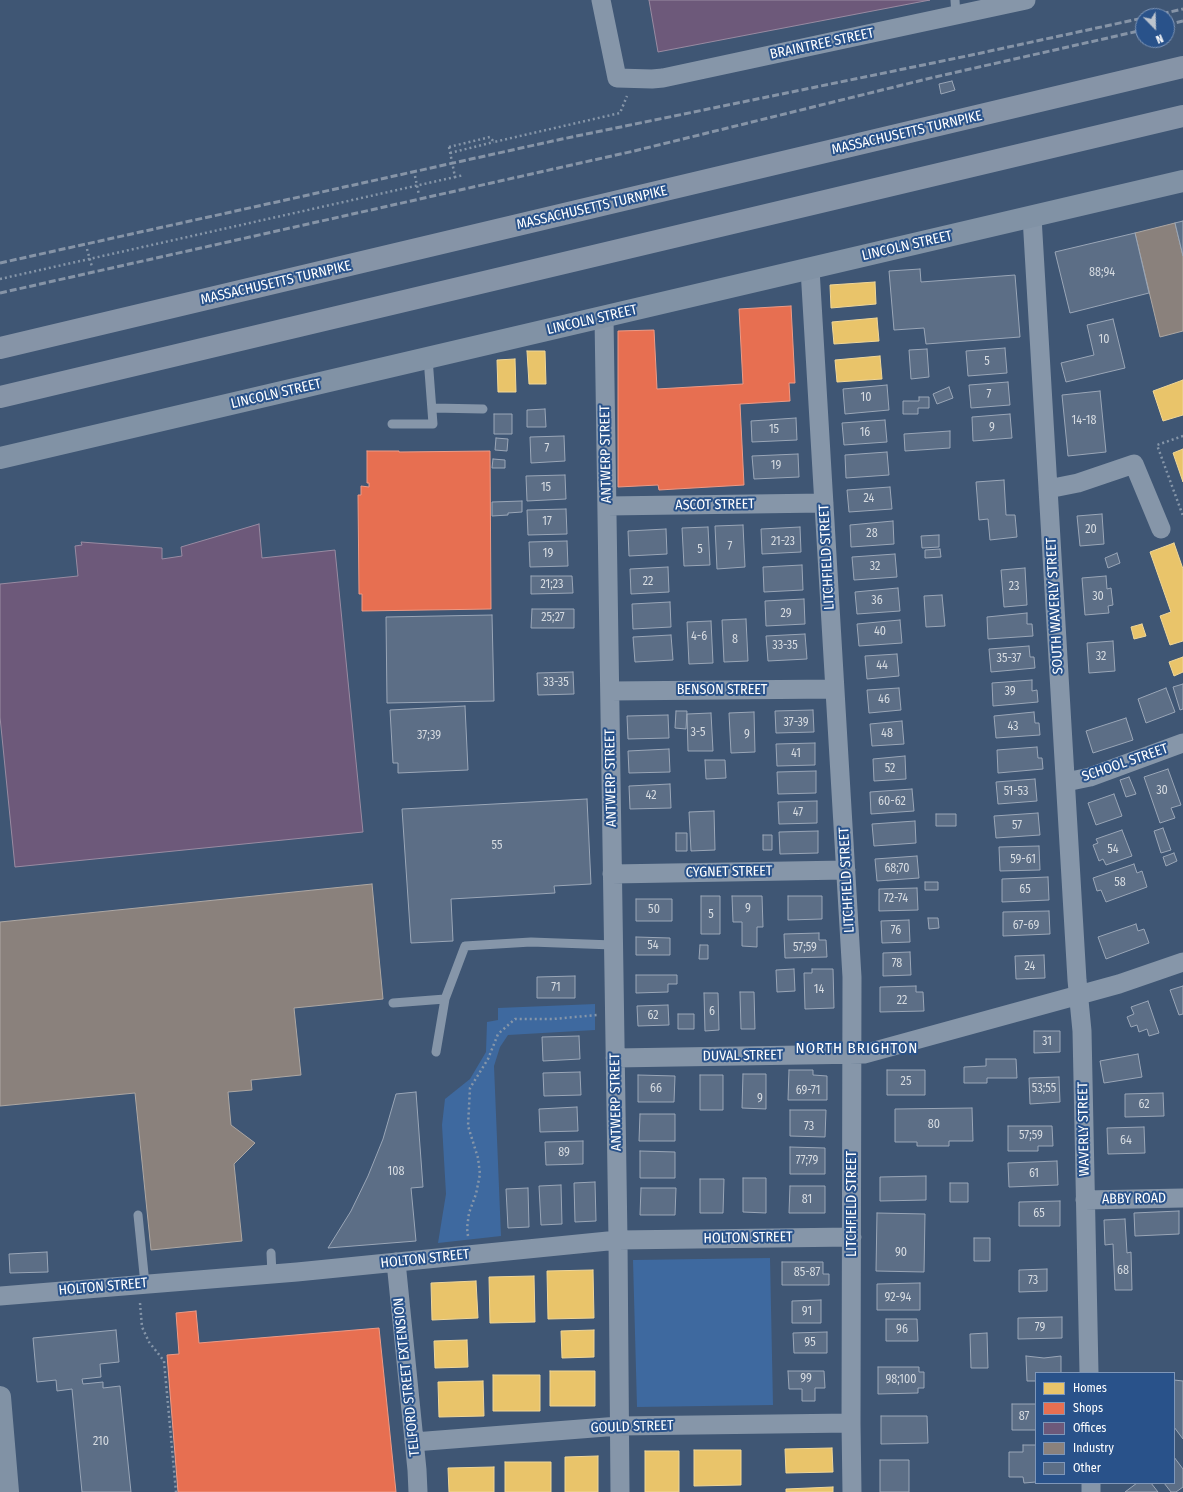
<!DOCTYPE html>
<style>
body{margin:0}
#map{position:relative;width:1183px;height:1492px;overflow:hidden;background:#3f5674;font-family:"Fira Sans Condensed",sans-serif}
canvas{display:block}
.legend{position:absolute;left:1035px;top:1372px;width:140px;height:112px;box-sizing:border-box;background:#29528a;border:1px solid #7f97b9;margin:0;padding:5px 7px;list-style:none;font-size:12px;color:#fff}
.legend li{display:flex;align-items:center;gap:8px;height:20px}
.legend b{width:20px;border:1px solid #7f97b9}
.north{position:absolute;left:1135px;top:8px;width:40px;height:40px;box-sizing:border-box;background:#29528a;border:1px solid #7f97b9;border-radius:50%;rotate:157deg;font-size:11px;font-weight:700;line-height:16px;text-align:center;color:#fff}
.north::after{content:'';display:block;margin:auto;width:14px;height:18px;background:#bcc4ce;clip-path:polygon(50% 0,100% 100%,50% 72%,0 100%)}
</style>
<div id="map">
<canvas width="1183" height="1492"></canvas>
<ul class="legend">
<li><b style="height:11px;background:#e9c46a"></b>Homes</li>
<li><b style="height:11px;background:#e76f51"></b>Shops</li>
<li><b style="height:11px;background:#6d597a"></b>Offices</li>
<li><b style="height:11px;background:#8a817c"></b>Industry</li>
<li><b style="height:11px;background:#5c6e86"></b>Other</li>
</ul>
<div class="north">N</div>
</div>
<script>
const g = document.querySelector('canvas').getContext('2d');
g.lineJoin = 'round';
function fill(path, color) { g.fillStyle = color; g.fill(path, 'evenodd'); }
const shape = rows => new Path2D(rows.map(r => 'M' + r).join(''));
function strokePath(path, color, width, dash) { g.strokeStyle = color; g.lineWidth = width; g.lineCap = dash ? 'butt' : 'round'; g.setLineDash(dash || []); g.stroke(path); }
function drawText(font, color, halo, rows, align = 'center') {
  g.font = font + ' "Fira Sans Condensed",sans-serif'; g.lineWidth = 4; g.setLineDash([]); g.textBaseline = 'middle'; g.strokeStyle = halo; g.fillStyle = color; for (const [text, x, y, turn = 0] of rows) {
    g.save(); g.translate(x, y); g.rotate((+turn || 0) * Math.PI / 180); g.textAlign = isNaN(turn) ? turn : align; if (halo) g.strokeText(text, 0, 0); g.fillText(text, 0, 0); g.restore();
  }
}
fill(shape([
 [595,1004,595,1030,508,1035,500,1047,494,1066,501,1236,438,1243,446,1194,442,1125,445,1099,470,1079,486,1052,487,1022,498,1020,498,1008],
 [770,1258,773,1405,637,1407,633,1260]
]), '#3e699f');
const homes = shape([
 [875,282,876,304,831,308,830,285,875,282],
 [877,318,879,341,834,344,832,322,877,318],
 [527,351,545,351,546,384,529,384,527,351],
 [880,356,882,379,837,382,835,360,880,356],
 [515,359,516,392,498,392,497,360,515,359],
 [1183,380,1183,415,1163,421,1153,391,1183,380],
 [1183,449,1183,482,1173,453,1183,449],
 [1174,543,1183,569,1183,641,1170,645,1160,616,1171,612,1150,552,1174,543],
 [1142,624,1146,636,1134,639,1131,627,1142,624],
 [1183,657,1183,672,1174,676,1169,662,1183,657],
 [593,1270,594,1318,548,1319,547,1271,593,1270],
 [534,1276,535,1322,490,1323,489,1277,534,1276],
 [476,1281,478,1318,432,1320,431,1283,476,1281],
 [594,1330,594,1357,562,1358,561,1331,594,1330],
 [467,1340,468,1367,435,1368,434,1341,467,1340],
 [550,1371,595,1371,595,1406,550,1406,550,1371],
 [493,1375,540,1375,540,1411,493,1411,493,1375],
 [483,1381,484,1416,439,1417,438,1382,483,1381],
 [832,1448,833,1472,786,1473,785,1449,832,1448],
 [694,1450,741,1450,741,1485,694,1486,694,1450],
 [645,1451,679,1451,679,1492,645,1492,645,1451],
 [598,1456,598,1492,565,1492,565,1457,598,1456],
 [505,1462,551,1462,551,1492,505,1492,505,1462],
 [494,1467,494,1492,449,1492,448,1468,494,1467],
 [833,1487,833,1492,786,1492,786,1489,833,1487]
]);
fill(homes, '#e9c46a');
strokePath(homes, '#f0d697', 1);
const shops = shape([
 [791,306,795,383,789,383,790,401,740,404,744,485,659,490,658,485,618,487,618,331,654,330,657,389,743,384,739,309,791,306],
 [367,451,399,451,399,452,490,451,491,609,362,611,362,594,359,594,358,495,361,495,361,486,369,487,369,483,367,483,367,451],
 [196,1311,199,1343,379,1328,396,1492,178,1492,167,1355,179,1354,176,1313,196,1311]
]);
fill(shops, '#e76f51');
strokePath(shops, '#ee9a85', 1);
const offices = shape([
 [649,0,930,0,658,52,649,0],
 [259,524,262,558,335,550,363,832,15,867,0,717,0,584,78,576,75,546,82,545,81,542,162,548,162,559,182,556,181,547,259,524]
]);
fill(offices, '#6d597a');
strokePath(offices, '#998ba2', 1);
const industry = shape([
 [1175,223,1183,256,1183,331,1160,337,1135,233,1175,223],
 [372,884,383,999,294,1008,301,1075,251,1080,252,1090,228,1092,231,1125,255,1143,234,1164,242,1241,151,1250,135,1093,0,1106,0,922,372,884]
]);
fill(industry, '#8a817c');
strokePath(industry, '#ada7a3', 1);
const building = shape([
 [952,81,955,90,941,94,939,84,952,81],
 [1183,221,1183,256,1175,223,1183,221],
 [1135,233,1149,293,1070,313,1055,252,1135,233],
 [920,269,921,282,1015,275,1020,337,926,344,924,328,894,330,889,271,920,269],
 [1113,319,1125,368,1066,382,1061,363,1094,355,1087,325,1113,319],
 [1005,348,1007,373,968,376,966,351,1005,348],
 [927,349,929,377,911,379,909,350,927,349],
 [1008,382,1010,405,971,408,969,385,1008,382],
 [887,385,889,410,845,414,843,389,887,385],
 [949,387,953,398,937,404,933,394,949,387],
 [1100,391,1106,452,1068,456,1062,395,1100,391],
 [919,397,929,397,929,408,918,408,918,414,903,414,903,401,919,401,919,397],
 [545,409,546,427,527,427,527,410,545,409],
 [494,414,512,414,512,434,494,434,494,414],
 [1010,414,1012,438,973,441,972,417,1010,414],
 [796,418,797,440,752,442,751,421,796,418],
 [885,420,887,442,844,445,842,423,885,420],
 [950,431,950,448,905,451,904,434,950,431],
 [564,436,565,461,531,463,530,437,564,436],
 [496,438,508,439,507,451,495,450,496,438],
 [887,452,889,475,846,478,845,455,887,452],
 [798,454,799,477,754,479,752,456,798,454],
 [493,459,505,460,505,468,492,468,493,459],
 [565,475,566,499,527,501,526,476,565,475],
 [1004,480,1006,515,1015,515,1017,537,990,540,988,519,979,520,976,482,1004,480],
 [890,487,892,509,849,512,847,490,890,487],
 [522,501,522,512,508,513,508,515,492,516,492,502,522,501],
 [566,509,567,534,528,535,527,510,566,509],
 [1102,514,1104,544,1080,546,1077,516,1102,514],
 [893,521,894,544,851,547,850,525,893,521],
 [743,525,745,567,717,569,715,526,743,525],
 [708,527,710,565,684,566,682,528,708,527],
 [800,527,801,552,762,554,761,529,800,527],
 [666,529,667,554,629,556,628,531,666,529],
 [939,535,939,547,922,548,921,536,939,535],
 [567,541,568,566,530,567,529,542,567,541],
 [940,549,941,557,925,558,925,550,940,549],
 [1117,553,1120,563,1108,568,1105,558,1117,553],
 [895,554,897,577,854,580,852,557,895,554],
 [802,565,803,590,764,592,763,567,802,565],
 [668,567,669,592,631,594,630,569,668,567],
 [1025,568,1027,605,1004,607,1001,570,1025,568],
 [531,576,572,576,573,593,531,594,531,576],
 [1106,576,1107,589,1111,588,1113,605,1108,606,1109,613,1085,615,1082,578,1106,576],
 [898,588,900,611,857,614,855,592,898,588],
 [942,595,945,626,926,627,924,596,942,595],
 [804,599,805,624,766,626,765,601,804,599],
 [670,602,671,627,633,629,632,604,670,602],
 [532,609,574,609,574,628,531,628,532,609],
 [1027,613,1027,624,1032,624,1033,636,988,639,987,617,1027,613],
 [492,615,494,701,387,703,386,617,492,615],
 [746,619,748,661,724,662,722,620,746,619],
 [900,620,902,643,859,646,857,624,900,620],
 [711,621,713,663,689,664,687,622,711,621],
 [805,634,807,659,768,661,766,636,805,634],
 [671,635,673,660,635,662,633,637,671,635],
 [1113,641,1115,671,1089,673,1087,643,1113,641],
 [1029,646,1030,657,1034,657,1035,668,991,672,989,649,1029,646],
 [897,654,899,676,867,679,865,656,897,654],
 [573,672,574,694,538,695,537,673,573,672],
 [1032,680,1032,691,1037,690,1038,702,993,706,992,683,1032,680],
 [1183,684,1183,709,1180,710,1173,687,1183,684],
 [899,688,901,710,869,713,867,690,899,688],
 [1166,688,1175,712,1146,723,1138,699,1166,688],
 [465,706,468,770,398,773,398,763,393,763,390,710,465,706],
 [813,710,814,732,776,733,775,711,813,710],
 [676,711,687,711,686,729,675,728,676,711],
 [754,712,755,752,731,753,729,713,754,712],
 [1034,712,1035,723,1039,723,1040,735,996,738,994,716,1034,712],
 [711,713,713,751,688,751,687,714,711,713],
 [668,715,669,738,628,739,627,716,668,715],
 [1126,718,1133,740,1093,753,1086,731,1126,718],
 [902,721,904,744,872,746,870,724,902,721],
 [815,743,815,765,777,766,776,744,815,743],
 [1037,747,1038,758,1042,758,1043,769,998,773,997,750,1037,747],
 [669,749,670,772,629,773,628,751,669,749],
 [905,756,906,779,874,781,873,759,905,756],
 [705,760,725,760,726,778,706,779,705,760],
 [1168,769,1181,805,1171,808,1175,818,1160,823,1144,777,1168,769],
 [816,771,816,793,778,794,777,772,816,771],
 [1129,777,1136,794,1126,797,1120,780,1129,777],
 [1035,779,1037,801,998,804,996,782,1035,779],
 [670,784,671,808,630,809,629,786,670,784],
 [912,789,914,811,871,814,870,792,912,789],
 [1114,794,1122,816,1096,825,1088,803,1114,794],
 [587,799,591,884,554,886,555,893,451,899,453,941,411,943,402,809,587,799],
 [817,801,817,823,779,824,778,802,817,801],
 [714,811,715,850,691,851,689,812,714,811],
 [1038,813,1040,835,996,838,994,816,1038,813],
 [936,814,956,814,956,826,936,826,936,814],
 [915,821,916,843,874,846,872,824,915,821],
 [1163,828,1171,850,1161,853,1154,831,1163,828],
 [1122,830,1132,856,1106,865,1103,859,1099,861,1093,845,1098,843,1096,839,1122,830],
 [818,831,818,853,780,854,779,832,818,831],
 [676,833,687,833,687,851,676,851,676,833],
 [763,835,772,835,772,850,763,850,763,835],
 [1039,846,1040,870,1000,871,999,847,1039,846],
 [1174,853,1177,861,1166,866,1163,857,1174,853],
 [917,856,919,878,877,881,875,859,917,856],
 [1134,864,1137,873,1142,871,1147,887,1106,902,1101,890,1097,891,1093,878,1134,864],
 [1048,877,1049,900,1002,902,1002,879,1048,877],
 [925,882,938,882,938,890,925,890,925,882],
 [917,888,918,910,879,911,879,889,917,888],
 [701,896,720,896,720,934,701,934,701,896],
 [732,896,762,896,763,927,757,927,757,947,742,946,742,922,733,922,732,896],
 [788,896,822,896,822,919,788,920,788,896],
 [636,899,672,899,672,921,636,921,636,899],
 [1049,911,1050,934,1003,936,1003,912,1049,911],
 [928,918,938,918,939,928,929,929,928,918],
 [909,920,910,942,882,943,881,921,909,920],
 [1136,924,1138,931,1144,929,1149,943,1106,959,1098,937,1136,924],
 [819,933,819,940,826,940,827,957,785,958,784,934,819,933],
 [636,937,670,938,670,955,636,955,636,937],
 [700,945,708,945,708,959,699,959,700,945],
 [910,952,911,975,883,976,883,953,910,952],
 [1044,955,1045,978,1016,979,1015,956,1044,955],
 [794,969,795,991,777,992,776,970,794,969],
 [812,969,833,969,834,1008,805,1009,804,973,812,973,812,969],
 [636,975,677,975,677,984,668,984,668,992,636,993,636,975],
 [575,976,575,998,537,998,537,977,575,976],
 [916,986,916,992,923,992,924,1011,880,1012,880,987,916,986],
 [1183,986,1183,1014,1179,1015,1170,990,1183,986],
 [740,992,754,992,755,1029,741,1029,740,992],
 [704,993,718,993,719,1030,705,1031,704,993],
 [1148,1001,1159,1033,1149,1036,1147,1029,1139,1032,1137,1025,1131,1027,1127,1017,1134,1014,1131,1007,1148,1001],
 [668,1005,669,1025,638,1026,637,1006,668,1005],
 [678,1014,694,1014,694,1029,678,1029,678,1014],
 [1034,1031,1060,1031,1060,1052,1034,1053,1034,1031],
 [579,1036,580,1059,543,1061,542,1037,579,1036],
 [1138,1054,1142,1077,1104,1083,1100,1061,1138,1054],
 [986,1059,1016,1059,1017,1078,987,1078,987,1083,964,1083,964,1067,986,1066,986,1059],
 [789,1070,813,1070,813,1075,827,1076,827,1100,788,1100,789,1070],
 [887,1070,925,1070,925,1095,887,1095,887,1070],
 [580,1072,581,1095,544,1096,543,1073,580,1072],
 [743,1074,766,1074,766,1109,742,1108,743,1074],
 [638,1075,675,1076,674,1102,638,1102,638,1075],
 [700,1075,723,1075,723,1110,700,1110,700,1075],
 [1059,1077,1060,1102,1030,1104,1029,1078,1059,1077],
 [416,1092,423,1187,411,1188,416,1241,328,1248,351,1211,368,1176,383,1139,396,1094,416,1092],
 [1163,1093,1164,1116,1125,1117,1125,1094,1163,1093],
 [577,1107,578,1131,540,1132,539,1109,577,1107],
 [972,1108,973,1141,949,1141,949,1146,917,1146,917,1142,895,1142,895,1109,972,1108],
 [790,1110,826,1110,825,1137,790,1136,790,1110],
 [640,1114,675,1114,675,1141,639,1141,640,1114],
 [1008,1126,1052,1126,1053,1146,1038,1146,1038,1151,1008,1151,1008,1126],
 [1144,1127,1145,1153,1108,1154,1107,1128,1144,1127],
 [583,1141,583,1164,546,1165,545,1142,583,1141],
 [790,1147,825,1148,825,1174,790,1174,790,1147],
 [640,1151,675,1152,675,1178,640,1178,640,1151],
 [1057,1161,1058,1185,1009,1187,1008,1163,1057,1161],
 [926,1176,926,1200,880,1201,880,1177,926,1176],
 [743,1178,766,1178,766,1213,743,1212,743,1178],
 [700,1179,724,1179,723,1213,700,1213,700,1179],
 [595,1182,596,1221,575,1222,574,1183,595,1182],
 [950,1183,968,1183,968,1202,950,1202,950,1183],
 [561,1185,562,1224,541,1225,539,1186,561,1185],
 [790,1186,825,1186,825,1213,789,1213,790,1186],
 [528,1188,529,1227,508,1228,506,1189,528,1188],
 [641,1188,676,1188,675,1215,640,1215,641,1188],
 [1060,1201,1060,1226,1019,1226,1019,1202,1060,1201],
 [1179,1211,1179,1234,1135,1236,1134,1213,1179,1211],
 [877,1213,925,1214,924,1272,876,1271,877,1213],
 [1125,1219,1127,1253,1131,1252,1132,1290,1115,1290,1113,1244,1105,1245,1104,1220,1125,1219],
 [974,1238,990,1238,990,1261,974,1261,974,1238],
 [47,1252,48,1272,10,1273,9,1254,47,1252],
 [782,1262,823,1262,823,1274,829,1274,829,1285,782,1285,782,1262],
 [1047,1269,1047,1291,1019,1292,1019,1270,1047,1269],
 [920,1283,920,1310,877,1310,877,1284,920,1283],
 [821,1300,821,1323,792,1323,792,1301,821,1300],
 [1062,1317,1062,1338,1018,1339,1018,1318,1062,1317],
 [886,1319,917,1319,918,1341,886,1341,886,1319],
 [116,1330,119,1362,100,1364,101,1377,82,1379,83,1384,103,1382,103,1388,120,1386,131,1492,82,1492,72,1389,57,1391,56,1380,37,1382,33,1338,116,1330],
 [827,1332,827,1353,794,1353,793,1333,827,1332],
 [987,1333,988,1368,971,1368,970,1334,987,1333],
 [1026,1356,1044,1358,1061,1356,1061,1373,1036,1373,1036,1381,1027,1381,1026,1356],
 [878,1367,919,1367,919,1372,924,1372,924,1388,918,1388,918,1393,878,1394,878,1367],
 [788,1371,824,1371,825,1388,815,1388,815,1401,802,1401,802,1389,789,1389,788,1371],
 [1174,1380,1183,1381,1183,1439,1174,1427,1174,1380],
 [1012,1404,1036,1404,1036,1430,1012,1430,1012,1404],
 [881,1416,927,1416,928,1443,881,1444,881,1416],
 [1023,1445,1036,1445,1036,1482,1024,1483,1023,1477,1009,1477,1009,1452,1023,1452,1023,1445],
 [1174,1457,1183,1469,1183,1487,1176,1492,1171,1492,1164,1483,1174,1483,1174,1457],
 [880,1460,909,1460,909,1492,880,1492,880,1460],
 [1137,1483,1151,1483,1158,1492,1125,1492,1137,1483]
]);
fill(building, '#5c6e86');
strokePath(building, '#9aa6b7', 1);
strokePath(shape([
 [449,147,490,137,494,142,620,113,627,96],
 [450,153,494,142],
 [415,176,419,195],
 [87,249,92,267],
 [0,279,455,177],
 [1183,436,1157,445,1183,516],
 [468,1236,467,1228,469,1213,476,1194,480,1174,478,1158,468,1126,470,1088,488,1059,498,1034,515,1019,553,1019,597,1015],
 [140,1303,142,1327,149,1342,164,1361,176,1492]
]), '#8696a9', 2.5, [2, 3]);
strokePath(shape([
 [955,0,956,15],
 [433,408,483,409],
 [392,424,433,424,428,358],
 [393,1003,445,999],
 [436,1052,445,999,465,946,531,942,613,945],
 [138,1215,145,1284],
 [271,1253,272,1274]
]), '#8696a9', 9);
strokePath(shape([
 [601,0,617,78,652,79,663,78,1026,0],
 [1032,217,1077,980,1082,1031,1089,1373],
 [810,269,852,977,851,1423,852,1492],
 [604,317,618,1240,620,1492],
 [1048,489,1078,483,1134,464,1161,529],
 [607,506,824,503],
 [610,691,835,689],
 [1066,782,1090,777,1183,743],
 [612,874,846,870],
 [615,1058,864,1054,1119,984,1183,962],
 [1085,1200,1183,1198],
 [396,1262,417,1470,418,1492],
 [0,1296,297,1272,618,1240,852,1237],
 [414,1442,619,1426,851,1423],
 [1091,1483,1091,1492]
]), '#8696a9', 19);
strokePath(shape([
 [0,458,1183,181],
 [0,1397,8,1492]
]), '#8192a5', 22);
strokePath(shape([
 [0,348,1183,67],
 [0,397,1183,116]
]), '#8694a7', 22);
strokePath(shape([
 [1152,16,1183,9],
 [1167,25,1183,21],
 [0,263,562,139,967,56,1143,18],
 [0,293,634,151,935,77,1143,30]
]), '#8694a7', 3, [7, 3]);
strokePath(shape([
 [449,147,455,177,464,175]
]), '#8696a9', 2.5, [2, 3]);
drawText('12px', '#d6dbe1', null, [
 ["88;94",1102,273],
 ["10",1104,340],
 ["5",987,362],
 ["7",989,395],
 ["10",866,398],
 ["14-18",1084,421],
 ["9",992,428],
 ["15",774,430],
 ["16",865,433],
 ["7",547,449],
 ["19",776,466],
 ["15",546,488],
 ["24",869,499],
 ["17",547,522],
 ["20",1091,530],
 ["28",872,534],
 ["21-23",783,542],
 ["7",730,547],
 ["5",700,550],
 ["19",548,554],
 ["32",875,567],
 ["22",648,582],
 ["21;23",552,585],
 ["23",1014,587],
 ["30",1098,597],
 ["36",877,601],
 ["29",786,614],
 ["25;27",553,618],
 ["40",880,632],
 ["4-6",699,637],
 ["8",735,640],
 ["33-35",785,646],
 ["32",1101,657],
 ["35-37",1009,659],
 ["44",882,666],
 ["33-35",556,683],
 ["39",1010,692],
 ["46",884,700],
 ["37-39",796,723],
 ["43",1013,727],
 ["3-5",698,733],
 ["48",887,734],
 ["9",747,735],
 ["37;39",429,736],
 ["41",796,754],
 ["52",890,769],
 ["30",1162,791],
 ["51-53",1016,792],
 ["42",651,796],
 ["60-62",892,802],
 ["47",798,813],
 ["57",1017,826],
 ["55",497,846],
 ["54",1113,850],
 ["59-61",1023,860],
 ["68;70",897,869],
 ["58",1120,883],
 ["65",1025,890],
 ["72-74",896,899],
 ["9",748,909],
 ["50",654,910],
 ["5",711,915],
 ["67-69",1026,926],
 ["76",896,931],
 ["54",653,946],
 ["57;59",805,948],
 ["78",897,964],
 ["24",1030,967],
 ["71",556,988],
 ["14",819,990],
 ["22",902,1001],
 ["6",712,1012],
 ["62",653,1016],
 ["31",1047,1042],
 ["25",906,1082],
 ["66",656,1089],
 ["53;55",1044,1089],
 ["69-71",808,1091],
 ["9",760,1099],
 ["62",1144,1105],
 ["80",934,1125],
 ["73",809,1127],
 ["57;59",1031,1136],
 ["64",1126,1141],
 ["89",564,1153],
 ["77;79",807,1161],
 ["108",396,1172],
 ["61",1034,1174],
 ["81",807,1200],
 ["65",1039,1214],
 ["90",901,1253],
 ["68",1123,1271],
 ["85-87",807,1273],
 ["73",1033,1281],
 ["92-94",898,1298],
 ["91",807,1312],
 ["79",1040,1328],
 ["96",902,1330],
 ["95",810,1343],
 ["99",806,1379],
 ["98;100",901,1380],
 ["87",1024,1417],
 ["210",101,1442]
]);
drawText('14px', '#fff', '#29528a', [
 ["BRAINTREE STREET",822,44,-12],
 ["MASSACHUSETTS TURNPIKE",907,133,-13],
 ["MASSACHUSETTS TURNPIKE",592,208,-13],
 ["LINCOLN STREET",907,246,-13],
 ["MASSACHUSETTS TURNPIKE",276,283,-13],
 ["LINCOLN STREET",592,320,-13],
 ["LINCOLN STREET",276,394,-13],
 ["ANTWERP STREET",606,454,-91],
 ["ASCOT STREET",715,505,-1],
 ["LITCHFIELD STREET",827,557,-93],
 ["SOUTH WAVERLY STREET",1055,606,-93],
 ["BENSON STREET",722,690],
 ["SCHOOL STREET",1125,763,-19],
 ["ANTWERP STREET",611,778,-91],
 ["CYGNET STREET",729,872,-1],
 ["LITCHFIELD STREET",847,880,-93],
 ["DUVAL STREET",743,1056,-1],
 ["ANTWERP STREET",616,1102,-91],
 ["WAVERLY STREET",1084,1129,-91],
 ["ABBY ROAD",1134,1199,-1],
 ["LITCHFIELD STREET",852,1204,-90],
 ["HOLTON STREET",748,1238,-1],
 ["HOLTON STREET",425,1259,-6],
 ["HOLTON STREET",103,1287,-5],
 ["TELFORD STREET EXTENSION",407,1377,-96],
 ["GOULD STREET",632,1427,-2]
]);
g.letterSpacing = '1px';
drawText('15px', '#fff', '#29528a', [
 ["NORTH BRIGHTON",857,1049]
]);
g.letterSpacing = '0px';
</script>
